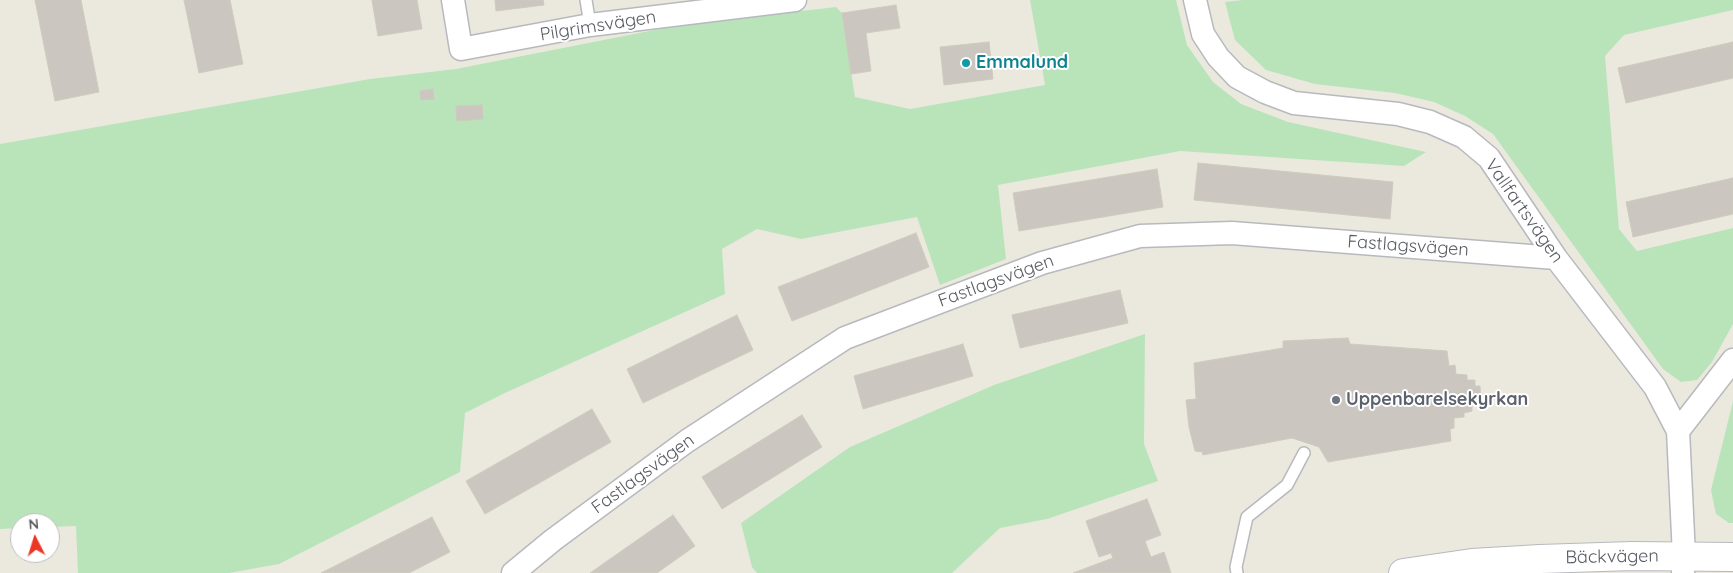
<!DOCTYPE html>
<meta charset="utf-8">
<style>
body{margin:0}
#map{position:relative;width:1733px;height:573px;overflow:hidden;background:#ebe9de;font-family:Quicksand,sans-serif}
canvas{display:block}
.north{position:absolute;left:10px;top:513px;width:50px;height:50px;box-sizing:border-box;background:#fff;border:1px solid #bcbdbf;border-radius:50%;rotate:355deg;font-size:14px;font-weight:700;line-height:20px;text-align:center;color:#585b60}
.north::after{content:'';display:block;margin:auto;width:18px;height:22px;background:#ec3724;clip-path:polygon(50% 0,100% 100%,50% 72%,0 100%)}
</style>
<div id="map">
<canvas width="1733" height="573"></canvas>
<div class="north">N</div>
</div>
<script>
const g = document.querySelector('canvas').getContext('2d');
g.lineJoin = 'round';
function fill(path, color) { g.fillStyle = color; g.fill(path, 'evenodd'); }
const shape = rows => new Path2D(rows.map(r => 'M' + r).join(''));
function strokePath(path, color, width, dash) { g.strokeStyle = color; g.lineWidth = width; g.lineCap = dash ? 'butt' : 'round'; g.setLineDash(dash || []); g.stroke(path); }
function drawText(font, color, halo, rows, align = 'center') {
  g.font = font + ' Quicksand,sans-serif'; g.lineWidth = 4; g.setLineDash([]); g.textBaseline = 'middle'; g.strokeStyle = halo; g.fillStyle = color; for (const [text, x, y, turn = 0] of rows) {
    g.save(); g.translate(x, y); g.rotate((+turn || 0) * Math.PI / 180); g.textAlign = isNaN(turn) ? turn : align; if (halo) g.strokeText(text, 0, 0); g.fillText(text, 0, 0); g.restore();
  }
}
fill(shape([
 [1030,0,1176,0,1187,45,1213,82,1241,104,1288,122,1426,152,1404,166,1180,151,998,185,1006,259,940,285,917,217,801,239,757,229,722,249,725,294,507,392,465,413,460,472,279,564,229,573,78,573,76,526,50,527,50,523,20,523,20,528,0,529,0,144,370,79,456,69,680,25,836,7,842,13,855,97,910,109,1045,85],
 [1243,0,1733,0,1733,10,1624,35,1605,56,1619,229,1637,251,1733,228,1733,324,1712,362,1697,380,1681,382,1663,369,1493,134,1465,116,1434,102,1395,93,1315,84,1266,70,1235,40,1225,2],
 [1145,334,1144,444,1158,481,1047,519,1000,528,952,573,757,573,752,567,741,523,850,447,994,385],
 [1733,401,1733,523,1729,523,1716,514,1711,490]
]), '#b9e4ba');
const building = shape([
 [35,0,81,0,99,92,55,101,35,0],
 [184,0,230,0,243,64,199,73,184,0],
 [372,0,417,0,422,29,378,36,372,0],
 [495,0,543,0,544,5,496,11,495,0],
 [896,5,900,28,866,33,871,71,851,74,842,13,896,5],
 [989,42,993,79,944,85,940,47,989,42],
 [1733,42,1733,78,1626,103,1618,68,1733,42],
 [433,89,434,99,421,100,420,91,433,89],
 [482,105,483,119,457,121,456,106,482,105],
 [1198,163,1393,182,1390,219,1194,200,1198,163],
 [1157,169,1163,207,1019,231,1013,193,1157,169],
 [1733,178,1733,214,1633,237,1626,202,1733,178],
 [916,233,929,267,792,321,778,287,916,233],
 [1120,290,1128,323,1020,348,1012,315,1120,290],
 [737,315,753,350,643,403,627,369,737,315],
 [1348,338,1350,344,1447,351,1449,366,1455,365,1456,374,1467,375,1467,380,1475,380,1475,386,1480,386,1481,402,1472,405,1472,411,1464,413,1464,417,1454,418,1454,428,1450,429,1451,441,1328,462,1319,447,1292,438,1203,455,1202,452,1195,451,1189,427,1186,400,1196,399,1194,363,1283,348,1283,341,1348,338],
 [963,344,973,376,863,409,854,376,963,344],
 [592,409,611,442,485,514,466,481,592,409],
 [802,415,822,447,722,509,702,477,802,415],
 [1147,499,1161,535,1145,541,1151,557,1164,552,1171,573,1073,573,1113,558,1111,553,1099,557,1086,521,1147,499],
 [673,515,695,546,657,573,590,573,673,515],
 [432,517,450,552,409,573,321,573,432,517]
]);
fill(building, '#cbc7c0');
strokePath(building, '#d0cabd', 1);
const service = shape([
 [586,0,590,25],
 [1237,573,1236,567,1247,517,1287,485,1304,453]
]);
const minor = shape([
 [453,0,461,49,590,25,795,0],
 [1195,0,1203,34,1218,57,1237,77,1265,92,1294,103,1398,114,1430,122,1464,137,1489,158,1556,258,1655,387,1678,431,1684,556,1683,573],
 [1678,431,1733,360],
 [513,573,553,540,687,441,845,338,1042,263,1140,236,1232,233,1556,258]
]);
const tertiary = shape([
 [1403,573,1472,563,1540,559,1632,556,1733,557]
]);
strokePath(service, '#b7b9be', 14);
strokePath(minor, '#b7b9be', 25);
strokePath(tertiary, '#b7b9be', 30);
strokePath(service, '#fff', 11);
strokePath(minor, '#fff', 22);
strokePath(tertiary, '#fff', 28);
for (const [x, y, r, color] of [
 [966,63,5,"#0f9aa8"],
 [1336,400,5,"#6b7280"]
]) { const dot = new Path2D(); dot.arc(x, y, r, 0, 2 * Math.PI); g.fillStyle = color; g.fill(dot); strokePath(dot, '#fff', 2); }
drawText('18px', '#585b60', '#fff', [
 ["Pilgrimsvägen",598,26,-9],
 ["Vallfartsvägen",1524,211,55],
 ["Fastlagsvägen",1408,246,4],
 ["Fastlagsvägen",996,281,-20],
 ["Fastlagsvägen",643,474,-36],
 ["Bäckvägen",1612,557,-1]
]);
drawText('bold 18px', '#0d838f', '#fff', [
 ["Emmalund",976,63]
], 'left');
drawText('bold 18px', '#5b616d', '#fff', [
 ["Uppenbarelsekyrkan",1346,400]
], 'left');
</script>
